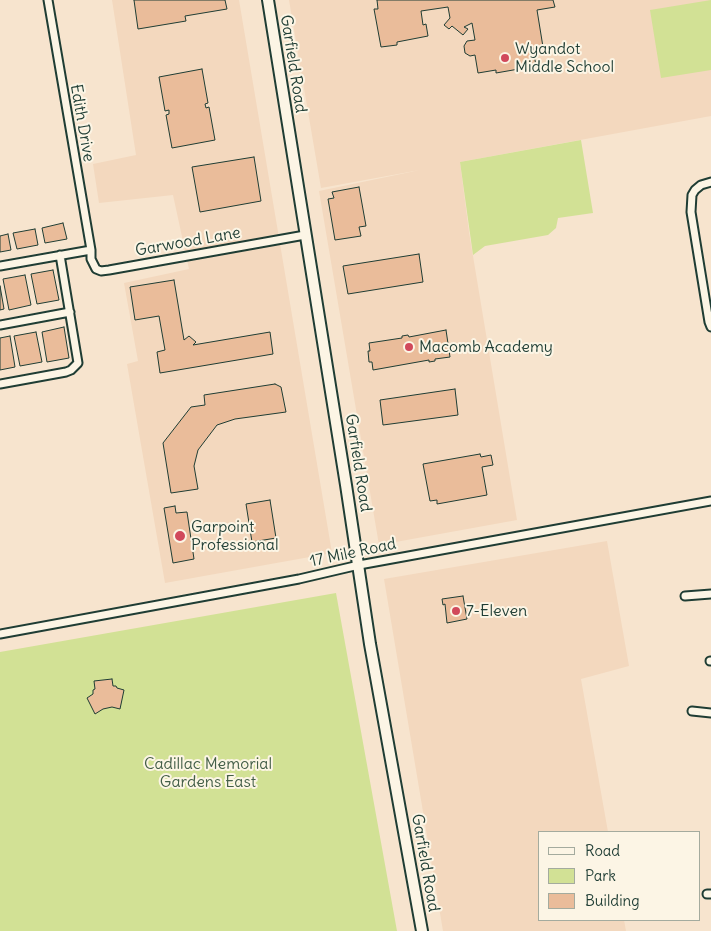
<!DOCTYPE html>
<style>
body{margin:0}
#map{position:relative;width:711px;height:931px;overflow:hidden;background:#f7e4ce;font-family:Delius,sans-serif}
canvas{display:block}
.legend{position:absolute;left:538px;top:831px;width:162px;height:90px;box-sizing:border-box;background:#fcf5e5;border:1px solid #a4ab9e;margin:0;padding:6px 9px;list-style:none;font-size:15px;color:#1f3d34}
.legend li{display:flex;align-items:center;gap:10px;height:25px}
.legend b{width:25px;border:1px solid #a4ab9e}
</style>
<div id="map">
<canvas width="711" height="931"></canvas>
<ul class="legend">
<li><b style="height:6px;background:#fcf5e5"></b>Road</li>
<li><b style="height:14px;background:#d2e195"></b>Park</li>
<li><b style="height:14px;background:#eabc9a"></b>Building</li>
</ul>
</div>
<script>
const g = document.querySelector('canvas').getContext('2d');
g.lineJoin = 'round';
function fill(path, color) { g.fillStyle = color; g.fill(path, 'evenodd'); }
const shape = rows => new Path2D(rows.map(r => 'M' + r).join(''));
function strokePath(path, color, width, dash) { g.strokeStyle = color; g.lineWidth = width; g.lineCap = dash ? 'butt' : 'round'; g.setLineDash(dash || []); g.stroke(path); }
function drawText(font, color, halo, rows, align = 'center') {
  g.font = font + ' Delius,sans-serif'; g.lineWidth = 4; g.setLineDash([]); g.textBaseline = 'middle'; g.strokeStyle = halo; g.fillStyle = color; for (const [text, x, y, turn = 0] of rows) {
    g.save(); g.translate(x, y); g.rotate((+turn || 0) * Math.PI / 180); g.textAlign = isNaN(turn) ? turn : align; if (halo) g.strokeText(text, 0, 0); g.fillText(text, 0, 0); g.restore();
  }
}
fill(shape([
 [112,0,239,0,332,553,165,583,127,364,138,361,124,283,189,269,173,195,99,203,93,164,136,155],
 [289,0,711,0,711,116,460,162,469,232,517,520,379,545,319,191,420,170,321,188],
 [607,541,629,666,581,679,608,832,540,832,540,920,624,920,626,931,443,931,384,579]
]), '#f3d8be');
fill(shape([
 [711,0,711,70,661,78,650,10],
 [581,140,593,213,558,218,556,228,548,235,485,246,473,255,460,162],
 [336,593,397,931,0,931,0,652]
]), '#d2e195');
const building = shape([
 [134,0,225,0,227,9,185,16,186,21,138,29,134,0],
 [377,0,553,0,555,7,537,10,543,47,533,48,536,66,496,73,496,70,478,73,475,55,470,56,465,53,464,46,467,41,475,40,472,23,464,27,468,29,463,35,452,26,449,29,444,25,450,18,448,7,421,11,423,25,426,24,428,36,397,42,397,45,381,47,374,9,378,9,377,0],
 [202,69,208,103,205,104,206,108,209,107,215,140,172,148,166,115,169,114,169,110,165,111,159,77,202,69],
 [254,157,261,201,200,212,192,167,254,157],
 [359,187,366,226,359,227,361,236,335,240,328,199,334,198,332,192,359,187],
 [63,223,67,239,45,243,42,228,63,223],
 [35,229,38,245,17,249,13,233,35,229],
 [8,234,11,250,0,252,0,236,8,234],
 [419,254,423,282,348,294,343,266,419,254],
 [53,270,59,300,37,304,31,274,53,270],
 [25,275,31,305,9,310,3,279,25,275],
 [174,280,184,340,189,336,196,342,193,345,270,332,273,354,160,373,157,352,165,350,159,316,135,320,130,287,174,280],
 [0,286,4,309,0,310,0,286],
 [64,327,69,358,47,362,42,332,64,327],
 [446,330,450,357,435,359,435,361,429,362,429,360,373,370,372,362,369,362,368,351,370,351,369,343,402,338,402,336,408,335,409,337,446,330],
 [36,332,42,362,20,366,14,336,36,332],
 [10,336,15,367,0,370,0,338,10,336],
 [275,384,281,387,286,412,235,419,217,425,198,450,194,466,198,489,171,493,163,443,191,407,205,405,204,395,275,384],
 [455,389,458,415,383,425,380,400,455,389],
 [480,454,481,457,491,455,493,465,482,467,487,495,437,504,437,500,430,501,423,464,480,454],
 [270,500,276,538,252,542,246,504,270,500],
 [175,506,176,513,187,512,194,559,173,563,164,508,175,506],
 [463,596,467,619,447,623,445,604,443,605,442,599,463,596],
 [112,679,113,686,116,686,117,688,124,690,120,709,112,707,103,709,95,714,87,698,93,694,93,690,95,689,94,681,112,679]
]);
fill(building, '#eabc9a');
strokePath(building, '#1f3d34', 1);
const street = shape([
 [48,0,91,250,91,259,96,269,101,271,109,270,305,235],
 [711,182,701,185,695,190,692,195,691,212,709,322,711,327],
 [0,266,91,250],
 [0,325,70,312],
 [0,384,66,372,71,370,78,363,60,255],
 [685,596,711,594],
 [0,634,299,579,359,565,711,501],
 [710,661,711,661],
 [692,711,711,713],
 [707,894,711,894]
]);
const secondary = shape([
 [268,0,346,485,370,644,422,931]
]);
strokePath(street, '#1f3d34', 11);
strokePath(secondary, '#1f3d34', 14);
strokePath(street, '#fcf5e5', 7);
strokePath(secondary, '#fcf5e5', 10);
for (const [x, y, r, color] of [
 [505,58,5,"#d1495b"],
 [409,347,5,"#d1495b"],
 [180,536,6,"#d1495b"],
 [456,611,5,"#d1495b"]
]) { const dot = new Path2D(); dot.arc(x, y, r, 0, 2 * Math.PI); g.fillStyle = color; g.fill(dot); strokePath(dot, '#fcf5e5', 2); }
drawText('16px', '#1f3d34', '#fcf5e5', [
 ["Wyandot",515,49],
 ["Middle School",515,67],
 ["Macomb Academy",419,347],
 ["Garpoint",191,527],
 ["Professional",191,545],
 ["7-Eleven",466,611]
], 'left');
drawText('16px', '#1f3d34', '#fcf5e5', [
 ["Garfield Road",293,64,81],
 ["Edith Drive",82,123,80],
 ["Garwood Lane",188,242,-10],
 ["Garfield Road",358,463,81],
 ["17 Mile Road",353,553,-12],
 ["Garfield Road",425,863,80]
]);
drawText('16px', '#435e47', '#fcf5e5', [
 ["Cadillac Memorial",208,764],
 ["Gardens East",208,782]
]);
</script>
